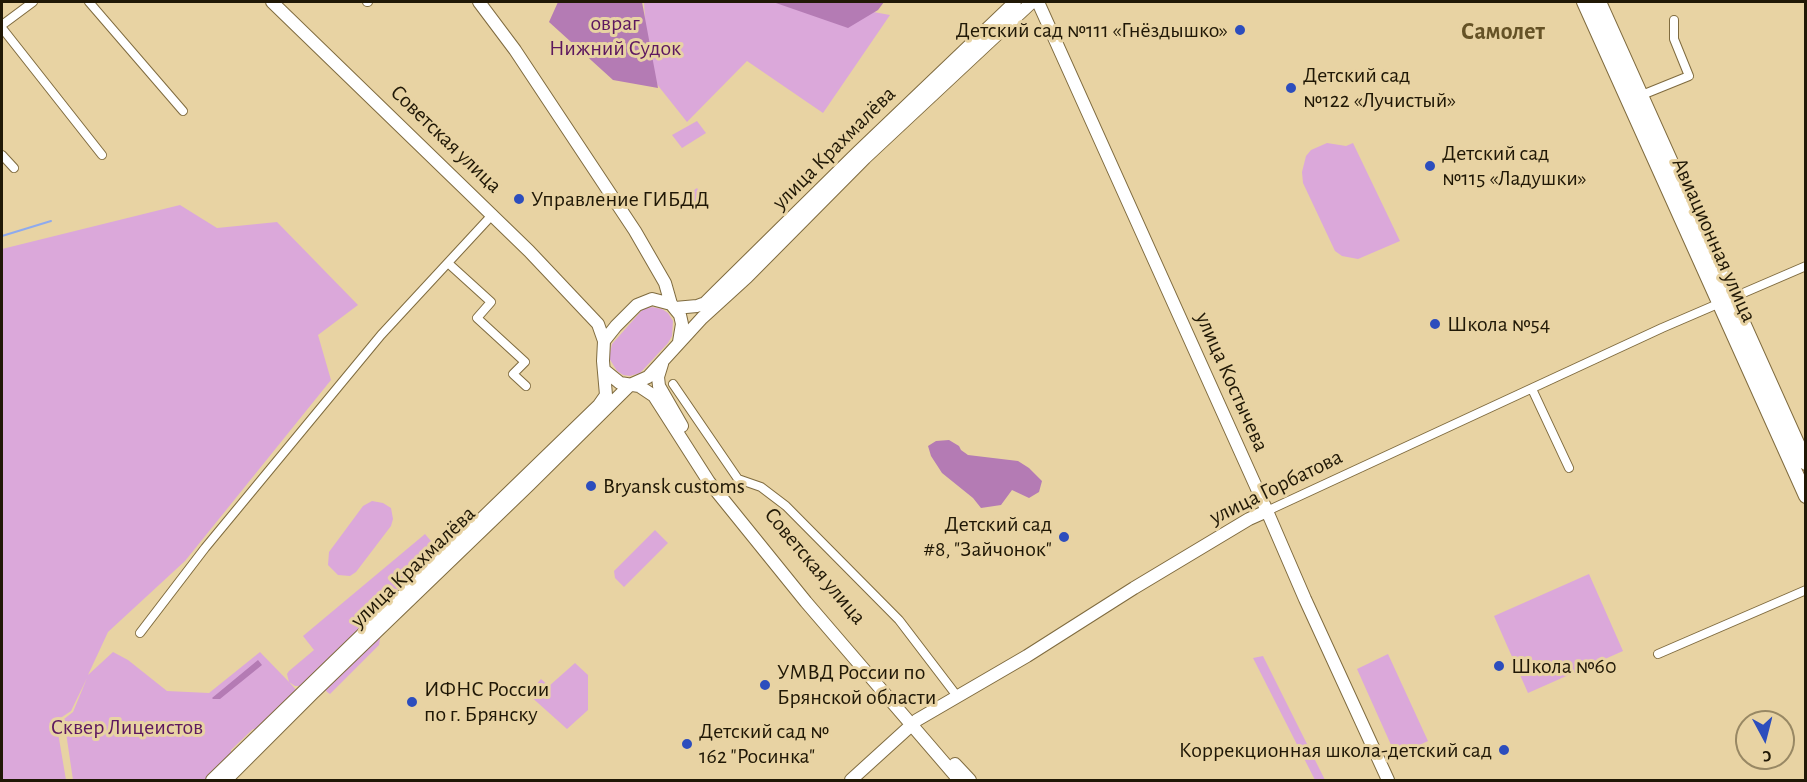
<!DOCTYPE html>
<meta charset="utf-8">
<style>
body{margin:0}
#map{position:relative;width:1807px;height:782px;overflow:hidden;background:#e8d3a3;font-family:"Alegreya Sans",sans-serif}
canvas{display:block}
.frame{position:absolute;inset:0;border:3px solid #201806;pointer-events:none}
.north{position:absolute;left:1735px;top:710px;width:60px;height:60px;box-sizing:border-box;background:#e8d3a3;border:2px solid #988864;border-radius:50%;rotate:173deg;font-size:16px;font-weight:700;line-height:24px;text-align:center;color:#201806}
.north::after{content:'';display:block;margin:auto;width:21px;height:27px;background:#2c4dbd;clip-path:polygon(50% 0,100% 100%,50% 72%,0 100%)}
</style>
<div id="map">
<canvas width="1807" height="782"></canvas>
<div class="frame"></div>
<div class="north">С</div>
</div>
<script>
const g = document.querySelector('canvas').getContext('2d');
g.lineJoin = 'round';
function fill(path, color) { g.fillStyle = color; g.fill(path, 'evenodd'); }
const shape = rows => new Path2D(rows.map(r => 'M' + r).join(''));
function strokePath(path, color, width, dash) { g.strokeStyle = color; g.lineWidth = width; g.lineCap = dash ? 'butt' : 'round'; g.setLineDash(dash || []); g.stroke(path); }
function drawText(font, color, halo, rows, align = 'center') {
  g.font = font + ' "Alegreya Sans",sans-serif'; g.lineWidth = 6; g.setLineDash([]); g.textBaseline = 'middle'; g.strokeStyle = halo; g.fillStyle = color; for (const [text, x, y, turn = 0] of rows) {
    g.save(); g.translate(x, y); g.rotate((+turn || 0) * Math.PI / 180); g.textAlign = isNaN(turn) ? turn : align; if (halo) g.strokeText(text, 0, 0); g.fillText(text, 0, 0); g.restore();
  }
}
fill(shape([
 [644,2,818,2,890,15,823,113,747,61,687,122,648,73],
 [697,121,706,133,682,148,672,135],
 [1327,143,1346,146,1353,143,1400,241,1358,259,1342,256,1335,251,1303,183,1302,172,1306,156,1311,150],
 [697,188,707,203,697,210,690,205,684,197],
 [180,205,217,228,277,222,358,305,318,335,331,380,185,561,108,632,88,675,113,652,128,660,167,691,209,693,260,652,289,682,287,674,289,671,314,650,303,636,425,534,436,547,435,558,301,686,295,686,289,682,298,692,259,730,253,729,231,750,231,758,204,780,73,780,64,719,73,712,87,678,71,711,56,721,66,780,2,780,2,249],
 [652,307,662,309,668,313,673,321,672,336,668,343,640,373,630,376,623,375,617,371,609,358,612,344,643,309],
 [372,501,383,503,391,508,393,519,391,526,356,572,350,576,338,575,328,565,329,552,363,506],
 [655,530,668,543,624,587,615,578,614,571],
 [1589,574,1623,651,1528,693,1494,616],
 [381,633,379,645,330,694,327,692,325,689],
 [1388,654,1428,741,1396,756,1357,669],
 [1263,656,1325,780,1315,780,1253,658],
 [575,663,588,675,588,710,567,729,528,694,541,679,549,686]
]), '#dba8da');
fill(shape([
 [558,2,642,2,658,88,613,80,549,22],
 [773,2,884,2,878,10,848,28],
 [949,440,959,446,961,450,968,455,1018,461,1029,468,1042,481,1039,492,1029,498,1012,490,1001,505,981,508,973,498,942,473,931,456,928,446,936,441],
 [258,660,262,665,220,699,213,699,212,698]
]), '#b47bb4');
strokePath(shape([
 [2,236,51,221]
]), '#8eaaee', 2);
const street = shape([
 [89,2,183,111],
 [367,2,368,2],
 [2,25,33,2],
 [2,28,102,155],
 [1637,97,1689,76,1674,39,1674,20],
 [2,155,14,168],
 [448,263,491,302,477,318,525,362,513,374,526,386],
 [673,384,738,479,761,487,786,506,899,620,957,696],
 [1532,389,1569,468],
 [1267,511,1662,328,1806,266],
 [140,633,205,548,381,335,493,214],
 [1658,654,1806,590]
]);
const secondary = shape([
 [272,2,529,251,598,324,604,341],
 [479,2,515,50,635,231,665,283,671,304],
 [1038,2,1267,511,1305,599,1388,780],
 [675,308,697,306,705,303,715,293,858,152,1015,2],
 [662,364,658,377,659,386,682,426],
 [604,370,620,383,639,386,654,396,709,482,806,602,959,780],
 [955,764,970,780],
 [212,780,599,405,606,395,603,361,604,341,616,326,637,305,652,299,671,304,680,315,682,324,679,342],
 [226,780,313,693,529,485,630,385,648,377,702,318,747,277,865,158,1032,2],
 [851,780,917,720,1027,656,1134,588,1249,519,1267,511]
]);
const primary = shape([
 [1584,2,1806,496],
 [1599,2,1806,463]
]);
strokePath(street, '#7f6b3f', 10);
strokePath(secondary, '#7f6b3f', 14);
strokePath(primary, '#7f6b3f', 16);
strokePath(street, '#fff', 8);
strokePath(secondary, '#fff', 12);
strokePath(primary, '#fff', 14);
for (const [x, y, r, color] of [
 [1240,30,6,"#2c4dbd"],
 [1291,88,6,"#2c4dbd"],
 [1430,166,6,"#2c4dbd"],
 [519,199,6,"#2c4dbd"],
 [1435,324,6,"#2c4dbd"],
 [591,486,6,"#2c4dbd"],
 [1064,537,6,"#2c4dbd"],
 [1499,666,6,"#2c4dbd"],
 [765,685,6,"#2c4dbd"],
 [412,702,6,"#2c4dbd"],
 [687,744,6,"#2c4dbd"],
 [1504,750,6,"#2c4dbd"]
]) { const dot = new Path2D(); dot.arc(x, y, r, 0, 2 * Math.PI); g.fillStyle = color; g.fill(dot); strokePath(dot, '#e8d3a3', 2); }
drawText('22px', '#5d185f', '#e8d3a3', [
 ["овраг",615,23],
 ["Нижний Судок",615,48],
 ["Сквер Лицеистов",127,727]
]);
drawText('22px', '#201806', '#e8d3a3', [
 ["Детский сад №111 «Гнёздышко»",1228,30,"right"],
 ["Детский сад",1303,75],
 ["№122 «Лучистый»",1303,100],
 ["Детский сад",1442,153],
 ["№115 «Ладушки»",1442,178],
 ["Управление ГИБДД",531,199],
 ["Школа №54",1447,324],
 ["Bryansk customs",603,486],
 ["Детский сад",1052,524,"right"],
 ["#8, \"Зайчонок\"",1052,549,"right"],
 ["Школа №60",1511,666],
 ["УМВД России по",777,672],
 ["Брянской области",777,697],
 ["ИФНС России",424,689],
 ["по г. Брянску",424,714],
 ["Детский сад №",699,731],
 ["162 \"Росинка\"",699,756],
 ["Коррекционная школа-детский сад",1492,750,"right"]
], 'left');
drawText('22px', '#201806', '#e8d3a3', [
 ["Советская улица",446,139,44],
 ["улица Крахмалёва",834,148,-45],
 ["Авиационная улица",1714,240,66],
 ["улица Костычева",1232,382,66],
 ["улица Горбатова",1276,487,-26],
 ["Советская улица",815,566,50],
 ["улица Крахмалёва",413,567,-44]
]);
drawText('bold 24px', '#655226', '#e8d3a3', [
 ["Самолет",1503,32]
]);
</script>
